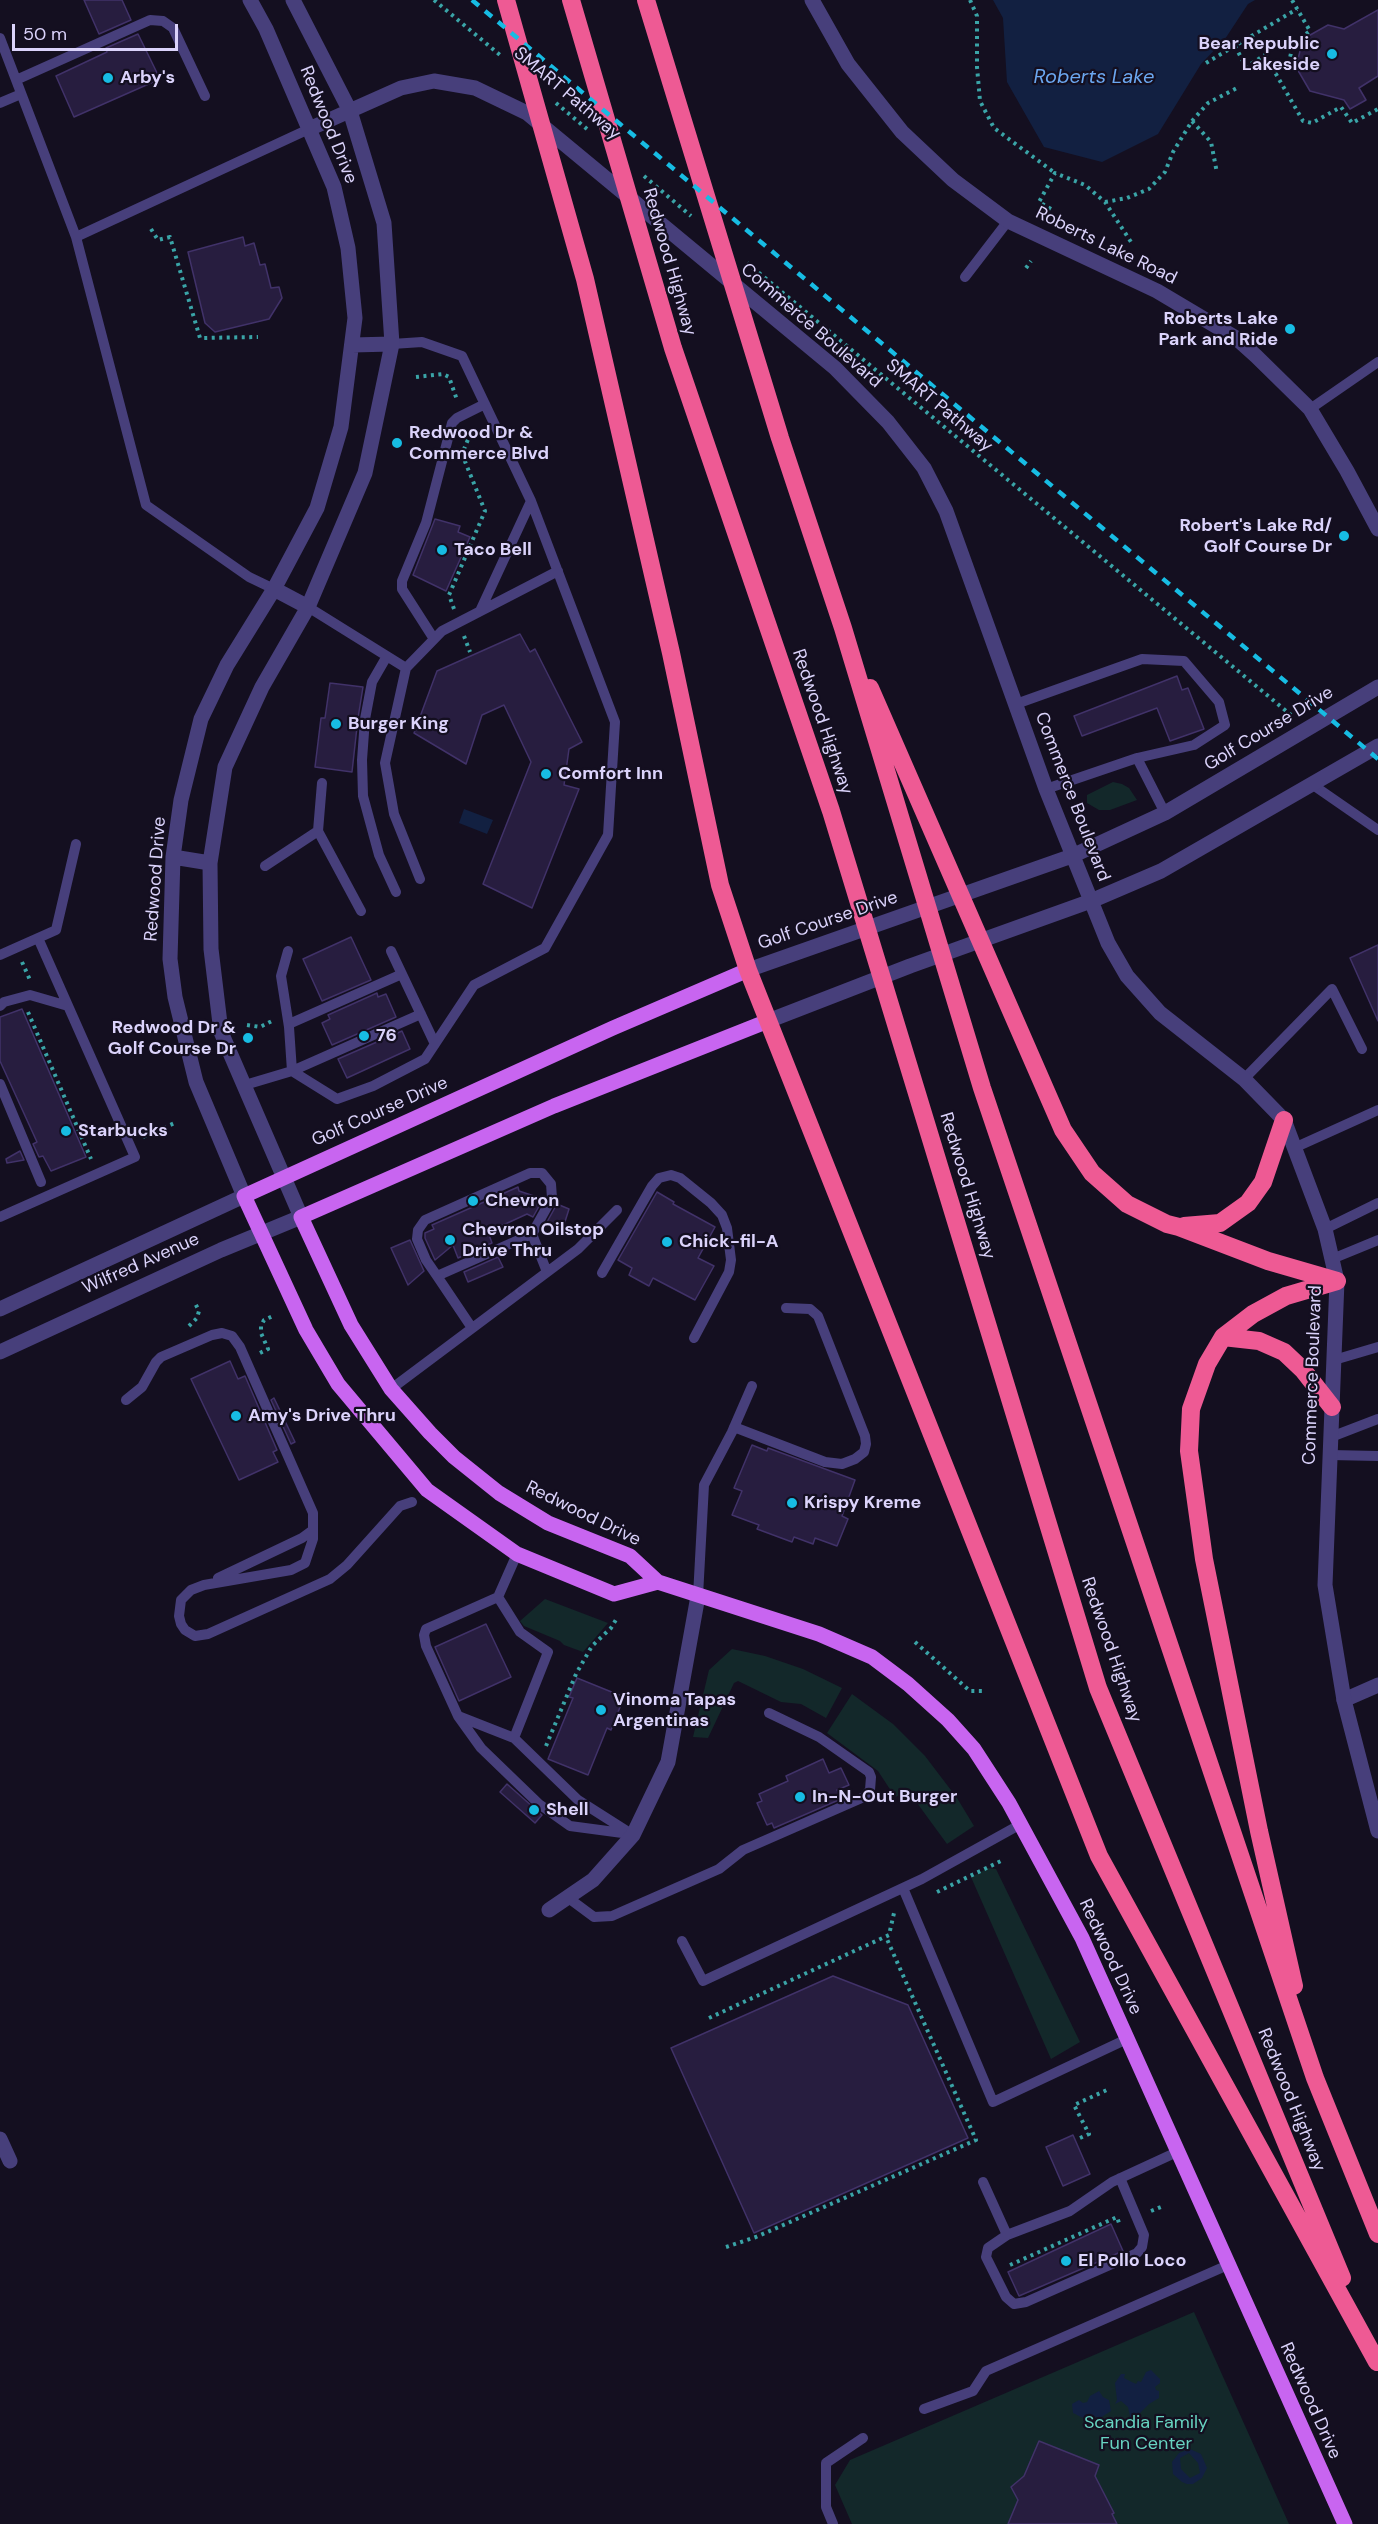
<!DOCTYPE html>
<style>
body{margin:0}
#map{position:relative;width:1378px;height:2524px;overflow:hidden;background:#140f20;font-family:"DM Sans",sans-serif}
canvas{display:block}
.scale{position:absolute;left:12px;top:24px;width:166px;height:27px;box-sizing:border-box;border:3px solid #dbd3fb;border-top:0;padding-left:8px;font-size:18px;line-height:21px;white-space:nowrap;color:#dbd3fb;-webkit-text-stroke:4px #140f20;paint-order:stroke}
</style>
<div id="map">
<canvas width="1378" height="2524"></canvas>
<div class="scale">50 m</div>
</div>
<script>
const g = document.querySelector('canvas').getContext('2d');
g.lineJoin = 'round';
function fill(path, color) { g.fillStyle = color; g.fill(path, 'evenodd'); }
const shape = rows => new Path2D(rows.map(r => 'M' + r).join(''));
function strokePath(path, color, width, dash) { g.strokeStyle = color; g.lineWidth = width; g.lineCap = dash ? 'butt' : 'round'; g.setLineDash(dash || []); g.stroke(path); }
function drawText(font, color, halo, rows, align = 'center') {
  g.font = font + ' "DM Sans",sans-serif'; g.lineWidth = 4.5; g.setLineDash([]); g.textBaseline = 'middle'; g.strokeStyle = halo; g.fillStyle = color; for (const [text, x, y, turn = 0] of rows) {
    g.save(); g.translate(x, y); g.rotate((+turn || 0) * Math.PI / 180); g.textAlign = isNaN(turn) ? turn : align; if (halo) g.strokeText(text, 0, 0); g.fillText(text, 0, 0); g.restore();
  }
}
fill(shape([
 [1113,782,1122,784,1129,788,1137,800,1110,810,1099,810,1087,803,1087,795],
 [545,1599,608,1623,583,1652,564,1645,560,1641,524,1626,520,1621],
 [732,1649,765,1656,803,1669,842,1688,826,1718,801,1704,781,1702,738,1681,734,1683,708,1738,693,1737,709,1670],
 [852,1694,893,1724,925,1756,957,1798,974,1826,947,1844,909,1792,895,1797,878,1771,827,1733],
 [988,1868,996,1869,1080,2042,1051,2059,971,1877],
 [1194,2312,1289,2524,852,2524,835,2485,850,2460]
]), '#13282a');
fill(shape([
 [993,0,1255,0,1248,4,1225,39,1201,64,1158,134,1102,162,1044,147,1007,82,1003,18],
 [464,809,493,820,487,834,459,823],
 [1151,2370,1160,2379,1160,2383,1155,2387,1156,2390,1159,2391,1159,2398,1149,2404,1138,2415,1138,2427,1132,2426,1128,2407,1121,2401,1115,2404,1117,2400,1115,2383,1121,2374,1125,2374,1124,2378,1136,2384,1138,2381,1141,2382,1146,2372],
 [1099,2391,1103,2397,1109,2400,1111,2411,1100,2418,1093,2416,1085,2419,1073,2413,1072,2404,1079,2400,1083,2403,1087,2402,1090,2396],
 [1190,2449,1201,2454,1207,2468,1202,2478,1193,2484,1187,2484,1182,2482,1173,2474,1172,2462,1179,2453],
 [1189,2453,1198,2463,1200,2473,1190,2478,1181,2469,1180,2458]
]), '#122041');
const building = shape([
 [84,0,122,0,131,20,99,34,84,0],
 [1378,10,1378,76,1359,88,1366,100,1350,109,1344,100,1310,91,1296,67,1303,39,1328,25,1344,29,1378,10],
 [138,34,160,79,74,117,56,76,107,52,106,48,138,34],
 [243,237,245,246,254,243,260,265,265,264,271,288,279,287,282,298,269,319,215,332,205,323,188,252,243,237],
 [435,519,460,526,458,532,470,537,446,591,413,575,435,519],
 [520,634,530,652,535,649,582,742,569,749,564,785,579,789,532,908,483,884,531,762,504,705,482,715,466,764,414,733,437,671,520,634],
 [1177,676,1182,690,1188,688,1204,729,1170,741,1157,708,1082,736,1074,716,1177,676],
 [330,683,363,687,358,718,352,772,315,767,321,718,325,718,330,683],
 [351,937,371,980,322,1001,303,959,351,937],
 [1378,945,1378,1021,1350,958,1378,945],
 [377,993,378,997,386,994,396,1017,332,1045,322,1023,330,1019,328,1015,377,993],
 [22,1009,86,1157,51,1171,43,1156,39,1157,33,1144,37,1142,0,1061,0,1017,22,1009],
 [402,1031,410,1049,347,1078,338,1059,402,1031],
 [20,1151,24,1160,7,1163,6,1159,20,1151],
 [518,1187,519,1191,543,1199,533,1217,527,1214,488,1232,492,1243,458,1258,453,1245,435,1260,425,1238,425,1233,434,1229,432,1225,518,1187],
 [657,1192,674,1202,673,1204,715,1227,698,1258,714,1266,695,1300,653,1278,649,1286,629,1275,632,1268,618,1260,657,1192],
 [557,1204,569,1209,563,1228,547,1222,557,1204],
 [410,1240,424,1271,408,1285,391,1248,410,1240],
 [498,1257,503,1267,468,1282,464,1272,498,1257],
 [230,1361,238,1379,245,1376,277,1450,273,1452,278,1462,239,1480,191,1379,230,1361],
 [274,1398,295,1442,291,1444,271,1400,274,1398],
 [752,1445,767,1451,768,1448,855,1480,842,1516,848,1519,837,1546,815,1538,813,1544,794,1537,792,1542,757,1529,759,1525,732,1515,742,1491,734,1488,752,1445],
 [486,1624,511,1677,459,1701,435,1647,486,1624],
 [577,1678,624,1697,611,1730,607,1728,588,1775,548,1759,573,1698,569,1697,577,1678],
 [823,1759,829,1773,841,1768,849,1785,837,1790,841,1799,774,1828,772,1823,767,1825,757,1803,762,1801,759,1794,788,1781,786,1776,823,1759],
 [507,1784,542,1815,535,1823,500,1792,507,1784],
 [833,1976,908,2005,968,2138,754,2233,671,2048,833,1976],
 [1073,2135,1090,2174,1063,2186,1046,2147,1073,2135],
 [1111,2224,1123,2251,1019,2296,1008,2272,1111,2224],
 [1039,2441,1099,2465,1095,2476,1114,2513,1112,2514,1117,2524,1008,2524,1018,2500,1011,2487,1024,2476,1039,2441]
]);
fill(building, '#271d3f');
strokePath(building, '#413269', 1.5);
strokePath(shape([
 [434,0,500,55],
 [970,0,977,16,977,67,980,101,994,128,1055,173],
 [1235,46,1246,67,1265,55,1303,121,1312,123,1341,107,1352,123,1378,109],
 [1206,63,1297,9],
 [1275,71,1289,63,1293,43,1310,31,1292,0],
 [556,103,587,129],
 [1192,121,1208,103,1237,88],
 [644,176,691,216],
 [1105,202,1127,198,1149,189,1165,172,1173,152,1192,121,1211,142,1217,173],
 [1051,209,1039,202,1055,173,1085,185,1105,202,1131,242],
 [151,229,158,240,170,237,200,338,258,337],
 [747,263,1291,715],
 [1026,268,1031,261],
 [416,377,443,374,449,377,457,400],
 [454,609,449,595,485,511,462,454,469,437,467,430],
 [464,636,470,652],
 [22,962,30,980],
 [28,1012,91,1159],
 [247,1025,260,1027,272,1021],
 [143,1137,177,1122],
 [189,1326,197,1318,199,1311,194,1301],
 [260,1353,268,1349,261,1333,261,1326,264,1320,273,1316],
 [915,1642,970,1691,986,1691],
 [546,1746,576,1674,592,1646,611,1628,617,1618],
 [937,1892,1001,1861],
 [709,2018,889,1935,894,1913],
 [1080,2138,1089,2134,1074,2105,1109,2089],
 [1151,2211,1161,2207],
 [726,2247,756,2237,976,2140,886,1937],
 [1010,2265,1117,2217,1119,2223,1122,2222]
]), '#3aa4a7', 4, [3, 4.5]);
strokePath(shape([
 [0,38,76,237,146,505,249,577,274,589],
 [16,80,150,20,163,21,173,28,205,96],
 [0,103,21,94],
 [76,237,309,129],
 [965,277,1008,221],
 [1310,409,1378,362],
 [308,607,406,668,385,763,394,814,420,879],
 [480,611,531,501],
 [434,639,402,589,402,581,426,523,452,423,457,418,485,404],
 [387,656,372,682,365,719,362,760,363,796,379,855,396,892],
 [406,668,442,631,558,571],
 [1016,704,1142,659,1184,661,1219,702,1225,725,1194,745,1137,758,1046,789],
 [1137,758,1165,813],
 [322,783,318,831,361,911],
 [1313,785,1378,830],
 [265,866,318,831],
 [288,951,281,976,289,1027,292,1071,421,1014],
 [391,951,435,1044],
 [0,955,56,930,76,844],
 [0,1006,4,1002,30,995,68,1006],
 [289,1024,402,974],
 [1244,1079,1332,989,1362,1049],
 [0,1084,41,1182],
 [245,1085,292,1071,337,1099,373,1086,425,1059,474,985,545,948,608,835,615,722,531,501,462,356,422,342,392,344],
 [1294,1148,1378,1110],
 [0,1217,135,1157,38,938],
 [1325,1229,1378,1203],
 [532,1234,547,1272],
 [1332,1259,1378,1240],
 [602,1273,652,1186,659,1178,671,1175,680,1178,711,1203,722,1215,727,1228,731,1260,729,1272,694,1338],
 [437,1276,532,1234,552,1198,551,1184,542,1173,530,1173,425,1220,418,1230,417,1239,426,1260,437,1276,472,1328],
 [1334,1360,1378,1347],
 [391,1389,578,1249,617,1210],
 [126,1400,142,1387,156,1362,161,1357,212,1335,222,1333,232,1336,240,1347,313,1513,313,1539,305,1563,291,1570,204,1585,191,1590,181,1600,179,1616,181,1624,185,1630,195,1636,208,1634,330,1579,347,1565,400,1506,412,1502],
 [734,1427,825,1462,842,1464,855,1459,864,1452,866,1444,865,1436,818,1316,810,1309,786,1308],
 [1331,1437,1378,1419],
 [1330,1455,1378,1456],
 [517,1554,498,1597,520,1632,548,1652,514,1738,578,1800,633,1835],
 [218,1578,302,1538,313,1530],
 [698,1596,704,1485,732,1432,752,1386],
 [498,1597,426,1629,424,1635,426,1646,458,1716,514,1738],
 [458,1716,481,1748,539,1804,570,1826,630,1834],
 [903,1888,993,2102,1127,2039],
 [567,1897,594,1917,612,1916,719,1869,743,1850,864,1797,870,1790,871,1777,869,1772,819,1737,769,1713],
 [682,1941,703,1981,922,1879,1021,1824],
 [983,2182,1007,2235,1070,2211,1112,2182,1177,2152],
 [1007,2235,988,2248,986,2257,1006,2297,1014,2304,1026,2302,1137,2253,1142,2247,1144,2235,1120,2178],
 [924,2409,973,2391,986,2371,1228,2265],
 [833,2524,826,2507,826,2463,863,2438]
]), '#473f7b', 10);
strokePath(shape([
 [1344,1700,1378,1685],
 [549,1910,593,1880,633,1835,668,1762,698,1596],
 [0,2139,10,2161]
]), '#473f7b', 15);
strokePath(shape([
 [812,0,848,64,902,132,953,180,1008,221,1157,291,1236,338,1256,356,1310,409,1347,471,1378,529],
 [309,129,401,88,434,81,475,88,527,113,835,368,888,422,924,468,946,511,1046,789,1108,943,1127,976,1160,1013,1244,1079,1284,1120,1325,1229,1337,1281,1325,1585,1344,1700,1378,1831],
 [352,345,392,344],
 [274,589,308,607],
 [173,857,210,863],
 [748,970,1072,856,1165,813,1378,687],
 [768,1021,910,966,1091,901,1161,871,1378,746],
 [0,1309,244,1196,196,1082,175,997,170,959,173,857,181,800,201,719,227,665,274,589,317,508,341,427,355,318,348,248,334,187,266,29,250,0],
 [0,1352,221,1250,301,1217,221,1032,211,949,210,863,225,767,262,687,308,607,365,473,392,344,384,223,350,111,293,0]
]), '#473f7b', 15);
strokePath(shape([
 [768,1021,554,1106,301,1217,351,1325,391,1389,430,1433,454,1457,499,1493,548,1523,630,1556,658,1582,819,1634,872,1657,908,1684,948,1720,974,1749,1009,1803,1082,1938,1345,2524],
 [658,1582,614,1594,517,1554,427,1490,338,1384,306,1330,244,1196,613,1028,748,970]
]), '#c865f0', 15);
strokePath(shape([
 [506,0,585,279,671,653,720,885,748,970,1099,1856,1377,2362],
 [571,0,673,348,831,811,1098,1688,1342,2278],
 [646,0,780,438,843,628,982,1088,1315,2078,1378,2234],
 [870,688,1063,1130,1092,1173,1127,1204,1167,1224,1179,1227,1268,1261,1337,1281],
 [1184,1226,1220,1223,1248,1203,1263,1182,1284,1120],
 [1223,1337,1259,1341,1284,1352,1303,1370,1332,1407],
 [1294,1986,1259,1831,1204,1559,1189,1451,1191,1409,1207,1364,1223,1337,1253,1314,1286,1296,1337,1281]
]), '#ee5a94', 18);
strokePath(shape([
 [472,0,1378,759]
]), '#17bce3', 4.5, [9, 8]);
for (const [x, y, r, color] of [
 [1332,54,6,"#17bce3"],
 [108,78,6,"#17bce3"],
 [1290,329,6,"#17bce3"],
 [397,443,6,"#17bce3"],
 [1344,536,6,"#17bce3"],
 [442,550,6,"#17bce3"],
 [336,724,6,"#17bce3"],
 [546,774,6,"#17bce3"],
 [364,1036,6,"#17bce3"],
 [248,1038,6,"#17bce3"],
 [66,1131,6,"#17bce3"],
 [473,1201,6,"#17bce3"],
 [450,1240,6,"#17bce3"],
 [667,1242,6,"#17bce3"],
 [236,1416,6,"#17bce3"],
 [792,1503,6,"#17bce3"],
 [601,1710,6,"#17bce3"],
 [800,1797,6,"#17bce3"],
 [534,1810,6,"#17bce3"],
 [1066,2261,6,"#17bce3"]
]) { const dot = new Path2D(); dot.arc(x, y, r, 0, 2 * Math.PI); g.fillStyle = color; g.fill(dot); strokePath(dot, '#140f20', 2); }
drawText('bold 18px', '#dbd3fb', '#140f20', [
 ["Bear Republic",1320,44,"right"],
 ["Lakeside",1320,65,"right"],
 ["Arby's",120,78],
 ["Roberts Lake",1278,319,"right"],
 ["Park and Ride",1278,340,"right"],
 ["Redwood Dr &",409,433],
 ["Commerce Blvd",409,454],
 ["Robert's Lake Rd/",1332,526,"right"],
 ["Golf Course Dr",1332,547,"right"],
 ["Taco Bell",454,550],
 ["Burger King",348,724],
 ["Comfort Inn",558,774],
 ["Redwood Dr &",236,1028,"right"],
 ["Golf Course Dr",236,1049,"right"],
 ["76",376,1036],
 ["Starbucks",78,1131],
 ["Chevron",485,1201],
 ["Chevron Oilstop",462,1230],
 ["Drive Thru",462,1251],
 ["Chick-fil-A",679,1242],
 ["Amy's Drive Thru",248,1416],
 ["Krispy Kreme",804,1503],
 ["Vinoma Tapas",613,1700],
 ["Argentinas",613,1721],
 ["In-N-Out Burger",812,1797],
 ["Shell",546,1810],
 ["El Pollo Loco",1078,2261]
], 'left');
drawText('18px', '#dbd3fb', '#140f20', [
 ["SMART Pathway",567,94,40],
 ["Redwood Drive",328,125,68],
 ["Roberts Lake Road",1106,246,26],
 ["Redwood Highway",669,262,74],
 ["Commerce Boulevard",811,326,41],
 ["SMART Pathway",939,406,40],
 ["Redwood Highway",822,722,71],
 ["Golf Course Drive",1269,729,-31],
 ["Commerce Boulevard",1072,797,69],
 ["Redwood Drive",156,879,-86],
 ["Golf Course Drive",828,921,-19],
 ["Golf Course Drive",380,1112,-24],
 ["Redwood Highway",967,1186,73],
 ["Wilfred Avenue",141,1264,-24],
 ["Commerce Boulevard",1313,1375,-88],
 ["Redwood Drive",583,1514,26],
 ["Redwood Highway",1111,1650,71],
 ["Redwood Drive",1110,1957,65],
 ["Redwood Highway",1291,2100,68],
 ["Redwood Drive",1310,2401,66]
]);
drawText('18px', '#67d3c1', '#140f20', [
 ["Scandia Family",1146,2423],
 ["Fun Center",1146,2444]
]);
drawText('italic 20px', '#6ba7f0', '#140f20', [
 ["Roberts Lake",1094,78]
]);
</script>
